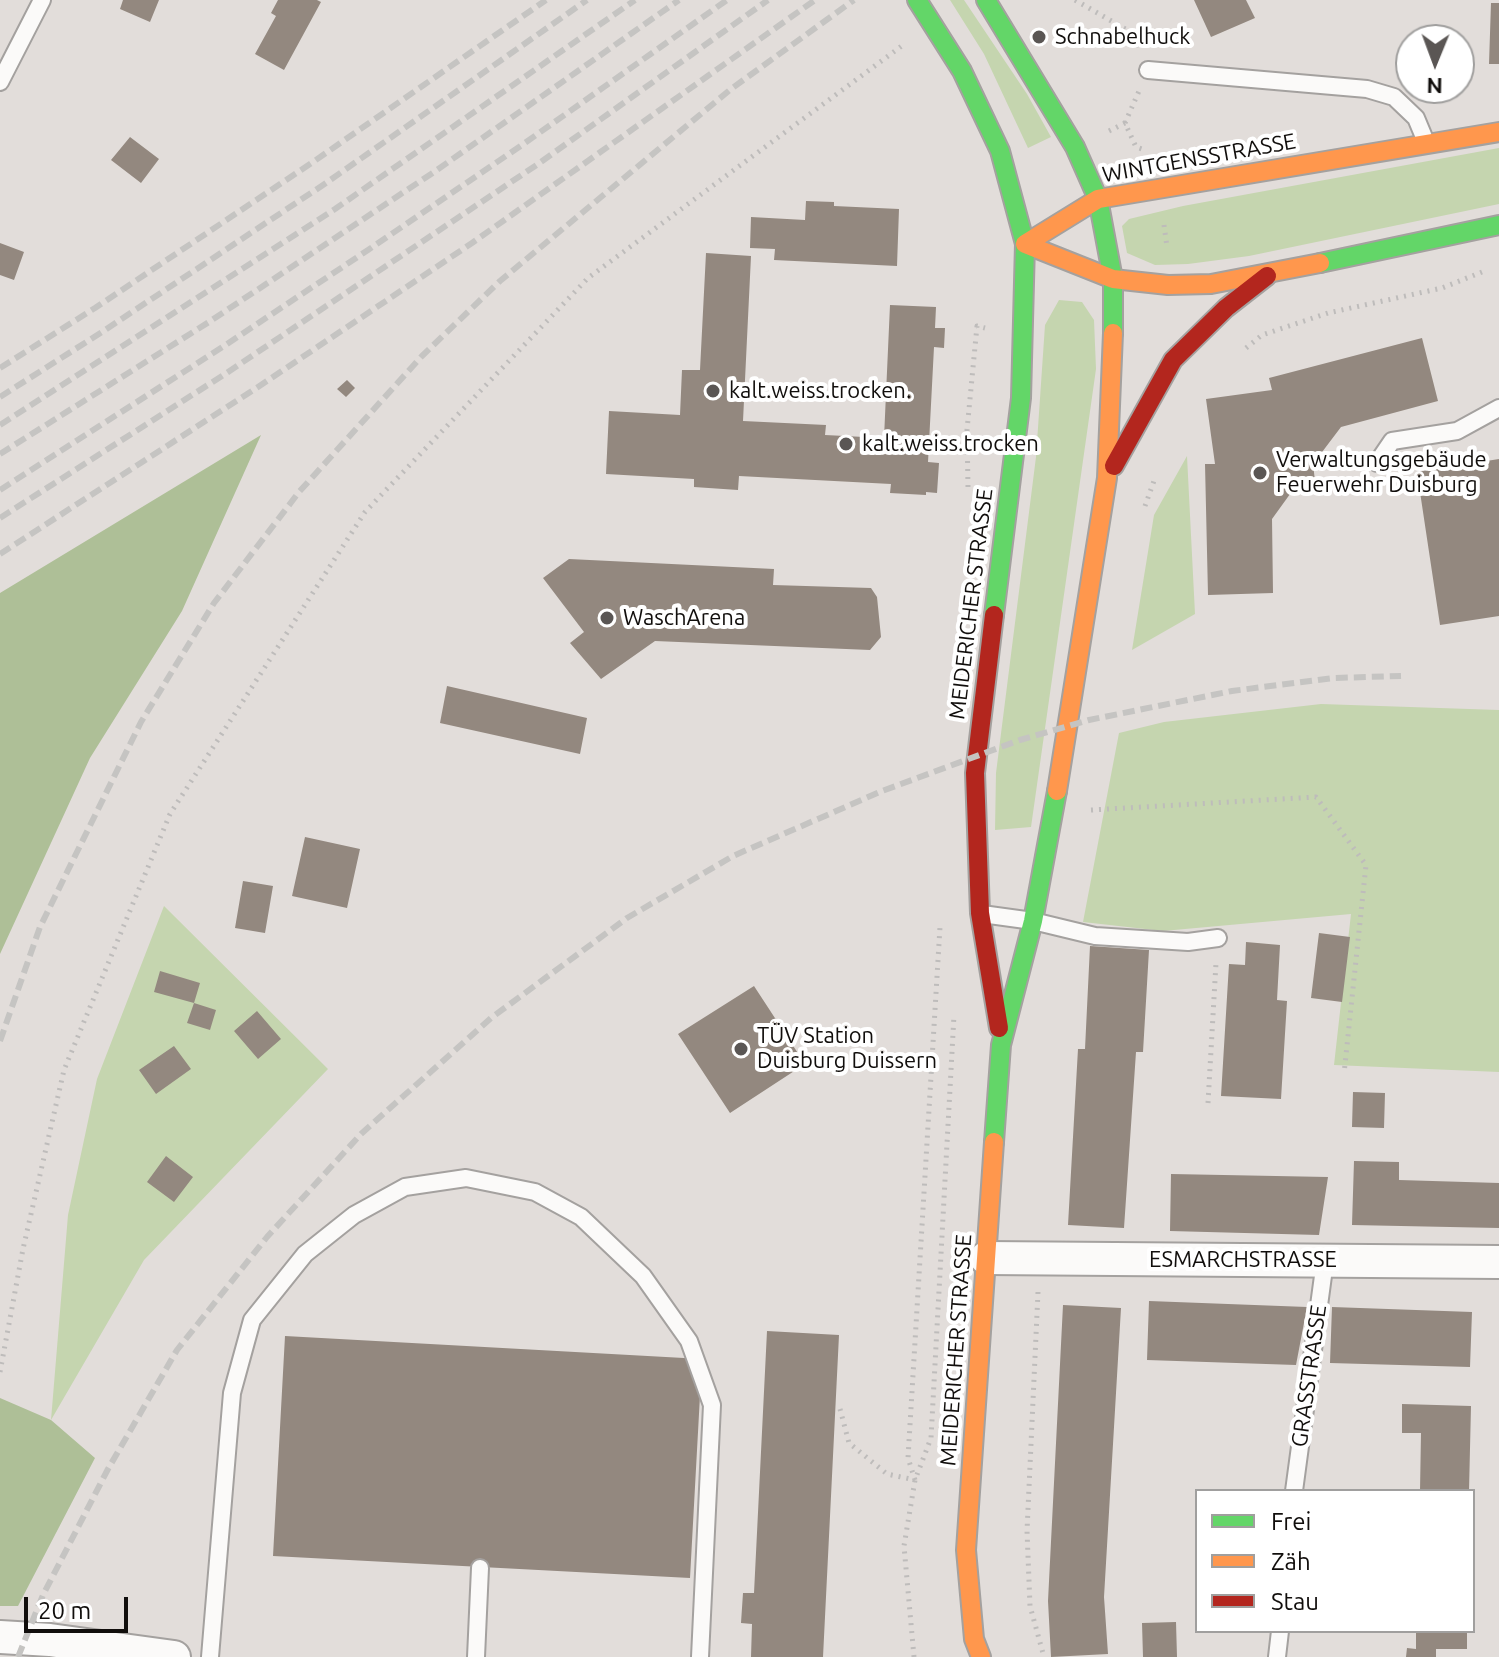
<!DOCTYPE html>
<meta charset="utf-8">
<style>
body{margin:0}
#map{position:relative;width:1499px;height:1657px;overflow:hidden;background:#e2ddda;font-family:Ubuntu,sans-serif}
canvas{display:block}
.legend{position:absolute;left:1195px;top:1489px;width:280px;height:144px;box-sizing:border-box;background:#fff;border:2px solid #a09f9e;margin:0;padding:10px 14px;list-style:none;font-size:24px;color:#110e0c}
.legend li{display:flex;align-items:center;gap:16px;height:40px}
.legend b{width:40px;border:2px solid #a09f9e}
.north{position:absolute;left:1395px;top:24px;width:80px;height:80px;box-sizing:border-box;background:#fff;border:2px solid #a09f9e;border-radius:50%;rotate:181deg;font-size:22px;font-weight:700;line-height:32px;text-align:center;color:#110e0c}
.north::after{content:'';display:block;margin:auto;width:28px;height:36px;background:#5a5654;clip-path:polygon(50% 0,100% 100%,50% 72%,0 100%)}
.scale{position:absolute;left:24px;top:1597px;width:104px;height:36px;box-sizing:border-box;border:4px solid #110e0c;border-top:0;padding-left:10px;font-size:24px;line-height:28px;white-space:nowrap;color:#110e0c;-webkit-text-stroke:6px #fff;paint-order:stroke}
</style>
<div id="map">
<canvas width="1499" height="1657"></canvas>
<ul class="legend">
<li><b style="height:10px;background:#63d668"></b>Frei</li>
<li><b style="height:10px;background:#ff974d"></b>Zäh</li>
<li><b style="height:10px;background:#b3261e"></b>Stau</li>
</ul>
<div class="north">N</div>
<div class="scale">20 m</div>
</div>
<script>
const g = document.querySelector('canvas').getContext('2d');
g.lineJoin = 'round';
function fill(path, color) { g.fillStyle = color; g.fill(path, 'evenodd'); }
const shape = rows => new Path2D(rows.map(r => 'M' + r).join(''));
function strokePath(path, color, width, dash) { g.strokeStyle = color; g.lineWidth = width; g.lineCap = dash ? 'butt' : 'round'; g.setLineDash(dash || []); g.stroke(path); }
function drawText(font, color, halo, rows, align = 'center') {
  g.font = font + ' Ubuntu,sans-serif'; g.lineWidth = 8; g.setLineDash([]); g.textBaseline = 'middle'; g.strokeStyle = halo; g.fillStyle = color; for (const [text, x, y, turn = 0] of rows) {
    g.save(); g.translate(x, y); g.rotate((+turn || 0) * Math.PI / 180); g.textAlign = isNaN(turn) ? turn : align; if (halo) g.strokeText(text, 0, 0); g.fillText(text, 0, 0); g.restore();
  }
}
fill(shape([
 [950,0,964,0,1027,94,1051,137,1028,148,984,54],
 [1499,148,1499,204,1249,256,1188,264,1155,265,1127,253,1122,226,1129,219,1183,206],
 [1059,300,1082,302,1094,320,1096,369,1031,827,995,830,996,773,1036,457,1045,325],
 [1187,456,1195,614,1132,650,1154,515],
 [1321,704,1499,710,1499,1072,1334,1065,1351,914,1163,931,1083,922,1119,733,1164,722],
 [164,906,328,1069,144,1260,51,1420,68,1215,97,1079]
]), '#c5d5af');
fill(shape([
 [261,435,182,611,90,758,0,954,0,593],
 [0,1398,51,1420,95,1458,18,1606,0,1606]
]), '#aebf97');
fill(shape([
 [123,0,159,0,150,22,120,9],
 [278,0,317,0,321,2,284,70,255,54,276,16,271,13],
 [1194,0,1246,0,1255,18,1211,37],
 [1491,3,1499,3,1499,64,1489,64],
 [130,137,159,159,141,183,111,160],
 [806,201,834,202,834,206,899,209,897,266,774,260,775,249,750,248,751,217,805,220],
 [0,243,24,252,14,280,0,275],
 [706,253,751,256,743,421,826,425,825,435,884,438,890,305,936,307,935,328,945,328,944,348,934,347,928,462,939,463,937,493,926,492,926,495,890,493,891,484,739,476,738,490,694,487,694,479,606,474,609,411,680,415,682,370,700,370],
 [1422,338,1438,401,1341,427,1313,464,1315,481,1298,483,1272,519,1273,593,1208,595,1205,464,1215,464,1206,399,1272,390,1269,378],
 [347,380,355,388,346,397,337,389],
 [1499,459,1499,616,1440,625,1417,472],
 [569,559,774,569,773,585,871,588,877,597,881,637,870,650,655,641,601,679,570,643,584,632,543,578],
 [447,686,587,718,580,754,440,723],
 [305,837,360,849,347,908,292,896],
 [243,881,273,886,265,933,235,928],
 [1319,933,1350,937,1342,1002,1311,998],
 [1246,942,1280,945,1277,1000,1287,1001,1281,1099,1221,1096,1229,964,1245,965],
 [1090,946,1149,950,1143,1052,1136,1052,1124,1228,1068,1225,1078,1049,1085,1049],
 [160,971,200,983,194,1003,154,992],
 [754,986,805,1064,730,1113,678,1034],
 [194,1003,216,1010,210,1030,187,1023],
 [257,1011,281,1039,258,1059,234,1031],
 [174,1046,191,1069,156,1094,139,1070],
 [1353,1092,1385,1093,1384,1128,1352,1127],
 [166,1156,193,1177,174,1202,147,1182],
 [1354,1161,1399,1162,1399,1180,1499,1183,1499,1228,1352,1225],
 [1171,1174,1328,1177,1319,1235,1170,1231],
 [1149,1301,1307,1307,1296,1365,1147,1360],
 [1063,1305,1121,1308,1104,1597,1108,1654,1051,1657,1048,1601],
 [1332,1307,1472,1312,1470,1367,1330,1363],
 [767,1331,839,1335,823,1657,751,1657,752,1624,741,1623,743,1593,754,1593],
 [285,1336,702,1359,690,1578,273,1556],
 [1402,1404,1471,1406,1469,1491,1420,1491,1421,1433,1402,1433],
 [1176,1622,1177,1657,1143,1657,1142,1623],
 [1416,1631,1467,1631,1467,1649,1436,1649,1436,1657,1406,1657,1407,1648,1416,1649]
]), '#93887f');
const lane = shape([
 [1148,70,1367,89,1394,97,1416,118,1426,142],
 [0,82,42,0],
 [1377,463,1392,441,1457,431,1499,408],
 [982,914,1033,921,1095,936,1188,942,1218,938],
 [1294,1491,1325,1261],
 [210,1657,232,1393,252,1320,305,1254,354,1215,405,1187,466,1178,535,1192,581,1217,643,1276,689,1341,712,1405,700,1657],
 [476,1657,480,1568],
 [1277,1657,1280,1631]
]);
const street = shape([
 [986,1258,1499,1262],
 [0,1637,50,1640,174,1657]
]);
const fast = shape([
 [917,0,962,71,1000,151,1025,244,1021,398,994,615],
 [986,0,1075,147,1098,199,1113,279,1113,333],
 [1320,263,1499,225],
 [994,1142,1001,1045,1033,921,1057,791]
]);
const slow = shape([
 [1025,244,1098,199,1499,132],
 [1025,244,1113,279,1168,285,1211,284,1320,263],
 [1057,791,1107,478,1113,333],
 [981,1657,974,1639,966,1550,994,1142]
]);
const jam = shape([
 [1114,466,1173,360,1226,308,1267,276],
 [994,615,975,773,980,913,999,1028]
]);
strokePath(lane, '#a4a19f', 20);
strokePath(street, '#a4a19f', 36);
strokePath(fast, '#a4a19f', 22);
strokePath(slow, '#a4a19f', 22);
strokePath(jam, '#a4a19f', 22);
strokePath(shape([
 [1075,0,1134,34,1139,48],
 [1125,123,1139,91],
 [1109,131,1125,123,1136,147,1145,150],
 [1164,225,1167,247],
 [1246,348,1262,335,1328,313,1442,288,1482,272],
 [968,487,967,430,977,326,985,328],
 [1145,506,1155,478],
 [1091,810,1316,797,1366,865,1344,1074],
 [1208,1103,1216,963],
 [1038,1292,1027,1531,1030,1606,1044,1657],
 [0,1372,23,1249,64,1070,170,814,365,512,588,278,903,45],
 [840,1409,849,1443,887,1474,915,1480],
 [915,1480,908,1458,940,927],
 [914,1657,904,1546,915,1480,931,1438,954,1015]
]), '#bebcbb', 5, [2, 6]);
strokePath(lane, '#fbfaf9', 16);
strokePath(street, '#fbfaf9', 32);
strokePath(fast, '#63d668', 18);
strokePath(slow, '#ff974d', 18);
strokePath(jam, '#b3261e', 18);
strokePath(shape([
 [0,368,95,308,313,162,546,0],
 [0,397,102,332,326,183,587,0],
 [0,425,335,209,635,0],
 [0,454,209,322,434,172,679,0],
 [0,490,227,344,368,250,522,145,727,0],
 [0,518,225,374,538,164,768,0],
 [0,554,258,387,472,243,815,0],
 [0,1041,40,927,141,722,214,603,299,492,422,356,500,281,731,89,854,0],
 [18,1657,43,1595,108,1469,177,1350,267,1237,361,1134,491,1018,627,918,733,856,882,791,1020,740,1089,720,1232,691,1333,678,1401,676]
]), '#c5c4c2', 6, [12, 6]);
for (const [x, y, r, color] of [
 [1039,37,8,"#5a5654"],
 [713,391,8,"#5a5654"],
 [846,444,8,"#5a5654"],
 [1260,473,8,"#5a5654"],
 [607,618,8,"#5a5654"],
 [741,1049,8,"#5a5654"]
]) { const dot = new Path2D(); dot.arc(x, y, r, 0, 2 * Math.PI); g.fillStyle = color; g.fill(dot); strokePath(dot, '#fff', 3); }
drawText('22px', '#110e0c', '#fff', [
 ["Schnabelhuck",1055,37],
 ["kalt.weiss.trocken.",729,391],
 ["kalt.weiss.trocken",862,444],
 ["Verwaltungsgebäude",1276,460],
 ["Feuerwehr Duisburg",1276,485],
 ["WaschArena",623,618],
 ["TÜV Station",757,1036],
 ["Duisburg Duissern",757,1061]
], 'left');
drawText('22px', '#110e0c', '#fff', [
 ["WINTGENSSTRASSE",1199,158,-10],
 ["MEIDERICHER STRASSE",971,604,-83],
 ["ESMARCHSTRASSE",1243,1260],
 ["MEIDERICHER STRASSE",956,1350,-86],
 ["GRASSTRASSE",1309,1376,-82]
]);
</script>
